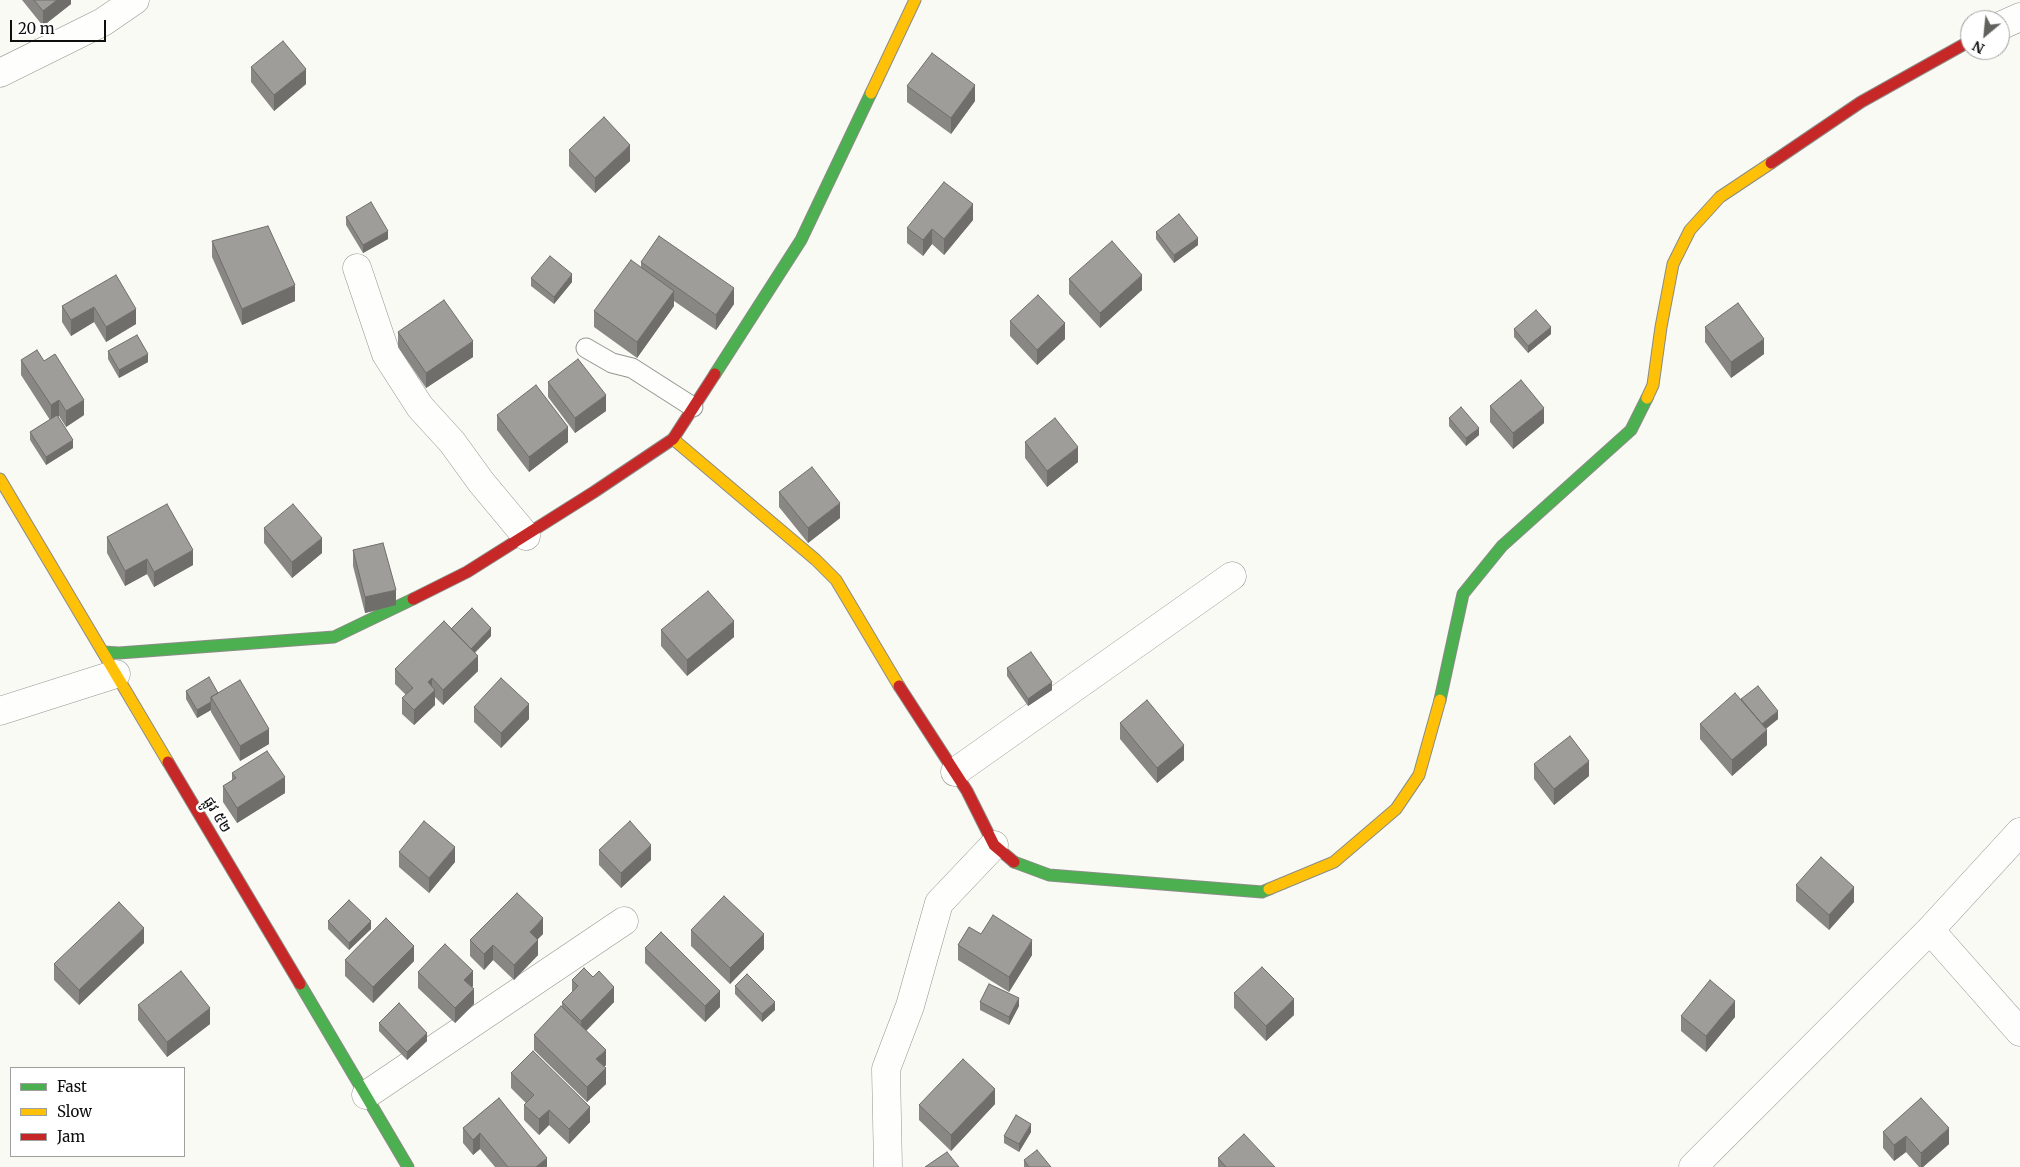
<!DOCTYPE html>
<meta charset="utf-8">
<style>
body{margin:0}
#map{position:relative;width:2020px;height:1167px;overflow:hidden;background:#fafaf4;font-family:Merriweather,serif}
canvas{display:block}
.legend{position:absolute;left:10px;top:1067px;width:175px;height:90px;box-sizing:border-box;background:#fff;border:1px solid #9f9f9f;margin:0;padding:6px 9px;list-style:none;font-size:15px;color:#0e0e0e}
.legend li{display:flex;align-items:center;gap:10px;height:25px}
.legend b{width:25px;border:1px solid #9f9f9f}
.north{position:absolute;left:1960px;top:10px;width:50px;height:50px;box-sizing:border-box;background:#fff;border:1px solid #9f9f9f;border-radius:50%;rotate:208deg;font-size:14px;font-weight:700;line-height:20px;text-align:center;color:#0e0e0e}
.north::after{content:'';display:block;margin:auto;width:18px;height:22px;background:#61615e;clip-path:polygon(50% 0,100% 100%,50% 72%,0 100%)}
.scale{position:absolute;left:10px;top:20px;width:96px;height:22px;box-sizing:border-box;border:2px solid #0e0e0e;border-top:0;padding-left:6px;font-size:15px;line-height:18px;white-space:nowrap;color:#0e0e0e;-webkit-text-stroke:4px #fff;paint-order:stroke}
</style>
<div id="map">
<canvas width="2020" height="1167"></canvas>
<ul class="legend">
<li><b style="height:6px;background:#4caf50"></b>Fast</li>
<li><b style="height:6px;background:#ffc107"></b>Slow</li>
<li><b style="height:6px;background:#c62828"></b>Jam</li>
</ul>
<div class="north">N</div>
<div class="scale">20 m</div>
</div>
<script>
const g = document.querySelector('canvas').getContext('2d');
g.lineJoin = 'round';
const shape = rows => new Path2D(rows.map(r => 'M' + r).join(''));
function strokePath(path, color, width, dash) { g.strokeStyle = color; g.lineWidth = width; g.lineCap = dash ? 'butt' : 'round'; g.setLineDash(dash || []); g.stroke(path); }
function fill(path, color) { g.fillStyle = color; g.fill(path, 'evenodd'); }
function drawText(font, color, halo, rows, align = 'center') {
  g.font = font + ' Merriweather,"Noto Sans Khmer",serif'; g.lineWidth = 5; g.setLineDash([]); g.textBaseline = 'middle'; g.strokeStyle = halo; g.fillStyle = color; for (const [text, x, y, turn = 0] of rows) {
    g.save(); g.translate(x, y); g.rotate((+turn || 0) * Math.PI / 180); g.textAlign = isNaN(turn) ? turn : align; if (halo) g.strokeText(text, 0, 0); g.fillText(text, 0, 0); g.restore();
  }
}
const lane = shape([
 [586,348,612,363,632,368,693,407]
]);
const street = shape([
 [2000,26,2020,17],
 [0,73,103,22,135,0],
 [357,268,386,354,420,407,452,442,481,482,526,536],
 [0,711,116,674],
 [955,772,1232,576],
 [1930,930,2020,1032],
 [366,1095,624,921],
 [888,1167,886,1069,910,1006,939,903,994,845],
 [1693,1167,1930,930,2020,832]
]);
const fast = shape([
 [715,374,801,240,871,93],
 [103,652,119,653,334,637,413,599],
 [1440,700,1463,594,1502,546,1631,430,1647,398],
 [1014,862,1049,875,1262,892,1269,889],
 [300,984,408,1167]
]);
const slow = shape([
 [871,93,915,0],
 [1647,398,1653,385,1661,327,1673,264,1690,230,1720,197,1771,163],
 [673,439,816,560,836,580,899,686],
 [0,479,168,762],
 [1269,889,1334,862,1396,809,1419,775,1440,700]
]);
const jam = shape([
 [1771,163,1861,102,1970,41],
 [413,599,467,572,594,492,673,439,715,374],
 [899,686,967,791,994,845,1014,862],
 [168,762,300,984]
]);
strokePath(lane, '#949492', 21);
strokePath(street, '#949492', 29);
strokePath(fast, '#8b8b88', 13);
strokePath(slow, '#8b8b88', 13);
strokePath(jam, '#8b8b88', 13);
strokePath(lane, '#fefefd', 19);
strokePath(street, '#fefefd', 28);
strokePath(fast, '#4caf50', 11);
strokePath(slow, '#ffc107', 11);
strokePath(jam, '#c62828', 11);
fill(shape([
 [22,0,71,0,71,4,43,26],
 [251,67,306,84,274,111,251,82],
 [907,86,975,101,951,134,907,102],
 [569,150,630,161,595,193,569,166],
 [346,217,388,239,363,253,346,225],
 [973,220,944,255,932,244,923,256,907,243,907,228],
 [1156,232,1198,245,1174,263,1156,239],
 [212,241,295,301,242,325,212,257],
 [641,262,734,304,716,330,674,301,674,306,637,358,594,327,594,311,641,267],
 [531,278,572,282,554,304,531,286],
 [1069,279,1142,290,1100,328,1069,294],
 [62,306,136,309,136,324,106,342,94,322,71,336,62,322],
 [1010,321,1065,339,1037,365,1010,336],
 [1705,327,1764,354,1731,378,1705,342],
 [1514,329,1551,334,1528,353,1514,337],
 [398,332,473,357,426,388,398,347],
 [108,351,148,362,119,378,108,359],
 [21,360,44,361,84,415,66,427,59,416,58,416,73,448,46,465,30,440,30,432,50,420,21,375],
 [548,382,606,411,575,433,548,397],
 [1490,406,1544,423,1513,449,1490,422],
 [497,415,568,442,529,472,497,430],
 [1449,418,1479,435,1466,446,1449,426],
 [1025,442,1078,462,1047,487,1025,458],
 [779,492,840,518,808,543,779,507],
 [264,528,322,553,292,578,264,543],
 [107,537,193,565,154,587,147,574,125,586,107,553],
 [353,550,396,605,365,613,353,566],
 [451,629,491,636,475,653,478,671,443,705,435,697,435,705,414,725,402,714,402,698,406,695,395,684,395,669],
 [661,630,734,637,687,676,661,646],
 [1007,668,1052,690,1028,706,1007,676],
 [186,691,218,693,269,744,240,761,211,712,211,710,197,718,186,699],
 [1741,699,1778,719,1766,729,1767,745,1732,776,1700,739,1700,724,1741,701],
 [474,707,529,719,501,748,474,722],
 [1120,723,1184,760,1157,783,1120,739],
 [1534,764,1589,776,1554,805,1534,779],
 [232,773,285,793,237,823,223,802,223,786,232,780],
 [599,850,651,860,621,888,599,865],
 [399,852,455,862,429,893,399,867],
 [1796,885,1854,902,1829,930,1796,901],
 [328,921,371,929,349,950,328,929],
 [691,930,764,949,730,984,691,946],
 [543,934,537,939,538,955,514,980,493,960,484,970,470,956,470,940],
 [981,934,1032,955,1009,992,958,960,958,945],
 [144,943,79,1005,54,980,54,964],
 [645,948,720,1007,705,1022,645,963],
 [345,960,414,961,373,1003,345,976],
 [418,972,473,986,472,987,474,1004,455,1023,418,988],
 [572,980,614,1002,586,1031,606,1065,604,1067,606,1084,587,1102,534,1050,534,1035,562,1007,562,1002,572,993],
 [735,986,775,1010,762,1022,735,994],
 [1234,993,1294,1015,1266,1041,1234,1008],
 [980,1002,1019,1006,1009,1025,980,1010],
 [138,1005,210,1024,167,1057,138,1020],
 [1681,1016,1735,1017,1706,1052,1681,1031],
 [379,1023,427,1041,407,1060,379,1031],
 [511,1073,590,1122,569,1144,549,1125,539,1135,524,1120,524,1105,526,1103,511,1088],
 [499,1098,547,1167,495,1167,480,1149,473,1155,463,1143,463,1128],
 [995,1104,951,1151,919,1120,919,1105],
 [1031,1132,1019,1152,1004,1143,1004,1136],
 [1883,1132,1949,1144,1923,1167,1919,1167,1906,1152,1894,1161,1883,1148],
 [1218,1158,1275,1167,1218,1167],
 [1024,1160,1051,1167,1024,1167]
]), '#888784');
fill(shape([
 [57,0,71,0,71,4,43,26,43,11],
 [306,69,306,84,274,111,274,95],
 [975,85,975,101,951,134,951,118],
 [630,145,630,161,595,193,595,178],
 [973,204,973,220,944,255,944,239],
 [932,229,932,244,923,256,923,240],
 [388,231,388,239,363,253,363,245],
 [1198,238,1198,245,1174,263,1174,255],
 [572,274,572,282,554,304,554,297],
 [1142,275,1142,290,1100,328,1100,313],
 [295,285,295,301,242,325,242,309],
 [734,288,734,304,716,330,716,315],
 [674,291,674,306,637,358,637,342],
 [94,307,94,322,71,336,71,320],
 [136,309,136,324,106,342,106,327],
 [1065,323,1065,339,1037,365,1037,350],
 [1551,327,1551,334,1528,353,1528,346],
 [1764,339,1764,354,1731,378,1731,362],
 [473,341,473,357,426,388,426,373],
 [148,354,148,362,119,378,119,370],
 [606,395,606,411,575,433,575,418],
 [59,400,59,416,51,421,51,405],
 [84,400,84,415,66,427,66,411],
 [1544,408,1544,423,1513,449,1513,433],
 [568,427,568,442,529,472,529,457],
 [1479,428,1479,435,1466,446,1466,438],
 [73,440,73,448,46,465,46,457],
 [1078,447,1078,462,1047,487,1047,471],
 [840,503,840,518,808,543,808,528],
 [322,538,322,553,292,578,292,562],
 [193,550,193,565,154,587,154,572],
 [147,559,147,574,125,586,125,571],
 [396,590,396,605,365,613,365,597],
 [734,621,734,637,687,676,687,660],
 [491,628,491,636,469,658,469,651],
 [478,656,478,671,443,705,443,690],
 [432,678,432,693,435,690,435,705,414,725,414,710,428,682],
 [1052,682,1052,690,1028,706,1028,699],
 [211,702,211,710,197,718,197,710],
 [529,704,529,719,501,748,501,733],
 [1778,711,1778,719,1761,732,1761,725],
 [269,729,269,744,240,761,240,746],
 [1767,730,1767,745,1732,776,1732,760],
 [1184,745,1184,760,1157,783,1157,768],
 [1589,761,1589,776,1554,805,1554,789],
 [285,777,285,793,237,823,237,808],
 [651,845,651,860,621,888,621,873],
 [455,847,455,862,429,893,429,878],
 [1854,887,1854,902,1829,930,1829,915],
 [543,918,543,934,530,947,530,932],
 [371,921,371,929,349,950,349,943],
 [144,928,144,943,79,1005,79,990],
 [764,934,764,949,730,984,730,968],
 [538,940,538,955,514,980,514,965],
 [1032,940,1032,955,1009,992,1009,977],
 [493,945,493,960,484,970,484,954],
 [414,946,414,961,373,1003,373,987],
 [473,971,473,986,464,995,464,980],
 [614,987,614,1002,581,1036,581,1021],
 [474,989,474,1004,455,1023,455,1008],
 [720,991,720,1007,705,1022,705,1006],
 [1019,998,1019,1006,1009,1025,1009,1017],
 [1294,999,1294,1015,1266,1041,1266,1026],
 [1735,1001,1735,1017,1706,1052,1706,1036],
 [775,1002,775,1010,762,1022,762,1014],
 [210,1008,210,1024,167,1057,167,1042],
 [427,1033,427,1041,407,1060,407,1052],
 [606,1050,606,1065,596,1074,596,1059],
 [606,1068,606,1084,587,1102,587,1087],
 [995,1089,995,1104,951,1151,951,1135],
 [590,1107,590,1122,569,1144,569,1129],
 [549,1110,549,1125,539,1135,539,1119],
 [1031,1124,1031,1132,1019,1152,1019,1144],
 [1949,1128,1949,1144,1923,1167,1921,1167,1921,1153],
 [480,1133,480,1149,473,1155,473,1140],
 [1906,1136,1906,1152,1894,1161,1894,1145],
 [547,1158,547,1167,536,1167]
]), '#6f6e6b');
const building = shape([
 [34,0,57,0,43,11,34,0],
 [283,41,306,69,274,95,251,67,283,41],
 [932,53,975,85,951,118,907,86,932,53],
 [604,117,630,145,595,178,569,150,604,117],
 [944,182,973,204,944,239,932,229,923,240,907,228,944,182],
 [371,202,388,231,363,245,346,217,371,202],
 [1179,214,1198,238,1174,255,1156,232,1179,214],
 [268,226,295,285,242,309,212,241,268,226],
 [659,236,734,288,716,315,641,262,659,236],
 [1112,241,1142,275,1100,313,1069,279,1112,241],
 [550,256,572,274,554,297,531,278,550,256],
 [631,260,674,291,637,342,594,311,631,260],
 [116,275,136,309,106,327,94,307,71,320,62,306,116,275],
 [1038,295,1065,323,1037,350,1010,321,1038,295],
 [444,300,473,341,426,373,398,332,444,300],
 [1738,303,1764,339,1731,362,1705,327,1738,303],
 [1536,310,1551,327,1528,346,1514,329,1536,310],
 [137,335,148,354,119,370,108,351,137,335],
 [37,350,44,361,55,354,84,400,66,411,59,400,51,405,21,360,37,350],
 [578,359,606,395,575,418,548,382,578,359],
 [1521,380,1544,408,1513,433,1490,406,1521,380],
 [536,385,568,427,529,457,497,415,536,385],
 [1461,407,1479,428,1466,438,1449,418,1461,407],
 [57,415,73,440,46,457,30,432,57,415],
 [1055,418,1078,447,1047,471,1025,442,1055,418],
 [812,467,840,503,808,528,779,492,812,467],
 [167,504,193,550,154,572,147,559,125,571,107,537,167,504],
 [293,504,322,538,292,562,264,528,293,504],
 [383,543,396,590,365,597,353,550,383,543],
 [708,591,734,621,687,660,661,630,708,591],
 [472,608,491,628,471,649,451,629,472,608],
 [444,621,478,656,443,690,432,678,428,682,435,690,414,710,402,698,413,688,395,669,444,621],
 [1031,652,1052,682,1028,699,1007,668,1031,652],
 [209,677,218,693,211,697,211,702,197,710,186,691,209,677],
 [501,678,529,704,501,733,474,707,501,678],
 [240,680,269,729,240,746,211,697,240,680],
 [1758,686,1778,711,1762,724,1741,699,1758,686],
 [1735,693,1767,730,1732,760,1700,724,1735,693],
 [1147,700,1184,745,1157,768,1120,723,1147,700],
 [1570,736,1589,761,1554,789,1534,764,1570,736],
 [267,751,285,777,237,808,223,786,236,778,232,773,267,751],
 [424,821,455,847,429,878,399,852,424,821],
 [630,821,651,845,621,873,599,850,630,821],
 [1821,857,1854,887,1829,915,1796,885,1821,857],
 [517,893,543,918,530,932,538,940,514,965,493,945,484,954,470,940,517,893],
 [724,896,764,934,730,968,691,930,724,896],
 [349,900,371,921,349,943,328,921,349,900],
 [119,902,144,928,79,990,54,964,119,902],
 [993,915,1032,940,1009,977,958,945,969,927,981,934,993,915],
 [386,918,414,946,373,987,345,960,386,918],
 [661,932,720,991,705,1006,645,948,661,932],
 [445,944,473,971,464,980,474,989,455,1008,418,972,445,944],
 [1262,967,1294,999,1266,1026,1234,993,1262,967],
 [584,968,593,977,599,971,614,987,581,1021,562,1002,578,986,572,980,584,968],
 [181,971,210,1008,167,1042,138,1005,181,971],
 [747,974,775,1002,762,1014,735,986,747,974],
 [1710,980,1735,1001,1706,1036,1681,1016,1710,980],
 [989,984,1019,998,1009,1017,980,1002,989,984],
 [399,1003,427,1033,407,1052,379,1023,399,1003],
 [561,1006,606,1050,596,1059,606,1068,587,1087,534,1035,561,1006],
 [533,1051,590,1107,569,1129,549,1110,539,1119,524,1105,534,1095,511,1073,533,1051],
 [963,1059,995,1089,951,1135,919,1105,963,1059],
 [499,1098,547,1158,536,1167,508,1167,480,1133,473,1140,463,1128,499,1098],
 [1921,1098,1949,1128,1921,1153,1906,1136,1894,1145,1883,1132,1921,1098],
 [1016,1115,1031,1124,1019,1144,1004,1136,1016,1115],
 [1244,1134,1275,1167,1226,1167,1218,1158,1244,1134],
 [1037,1150,1051,1167,1029,1167,1024,1160,1037,1150],
 [947,1152,959,1167,925,1167,947,1152]
]);
fill(building, '#9e9d99');
strokePath(building, '#6f6e6b', 1);
drawText('15px', '#0e0e0e', '#fff', [
 ["ផ្លូវ ៥២",217,815,59]
]);
</script>
